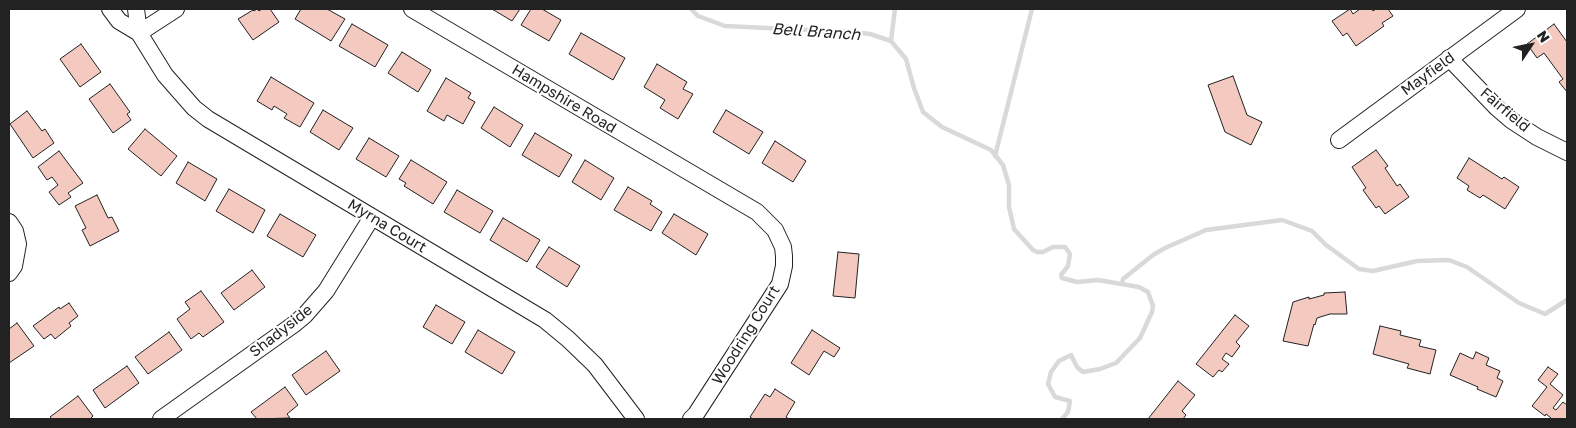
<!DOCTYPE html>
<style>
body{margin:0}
#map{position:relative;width:1576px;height:428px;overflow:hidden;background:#fff;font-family:"Golos Text",sans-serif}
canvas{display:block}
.frame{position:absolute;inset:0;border:10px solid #222;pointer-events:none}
.north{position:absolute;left:1506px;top:20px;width:50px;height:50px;-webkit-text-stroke:4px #fff;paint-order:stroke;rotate:56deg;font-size:14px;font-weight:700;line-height:20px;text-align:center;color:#222}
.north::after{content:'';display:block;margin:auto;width:18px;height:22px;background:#222;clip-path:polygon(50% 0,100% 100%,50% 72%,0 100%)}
</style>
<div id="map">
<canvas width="1576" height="428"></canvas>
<div class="frame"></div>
<div class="north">N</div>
</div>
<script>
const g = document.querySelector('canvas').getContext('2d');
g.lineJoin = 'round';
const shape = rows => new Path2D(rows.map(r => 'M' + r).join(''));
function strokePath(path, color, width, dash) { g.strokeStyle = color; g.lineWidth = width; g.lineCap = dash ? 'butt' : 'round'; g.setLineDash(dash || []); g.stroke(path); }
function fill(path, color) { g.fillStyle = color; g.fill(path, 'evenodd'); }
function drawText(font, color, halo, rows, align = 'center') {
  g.font = font + ' "Golos Text",sans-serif'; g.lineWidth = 4; g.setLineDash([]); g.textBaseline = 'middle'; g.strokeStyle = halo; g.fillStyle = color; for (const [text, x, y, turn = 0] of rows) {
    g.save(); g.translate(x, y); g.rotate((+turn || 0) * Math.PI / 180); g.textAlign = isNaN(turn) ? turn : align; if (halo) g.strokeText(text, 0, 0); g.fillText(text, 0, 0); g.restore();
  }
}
strokePath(shape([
 [691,9,698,16,725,26,853,32,870,34,891,41,906,59,914,88,923,112,942,127,991,150,1003,165,1009,185,1009,207,1014,229,1033,250,1037,252,1043,252,1053,247,1065,247,1070,254,1068,266,1061,275,1062,278,1077,282,1098,280,1139,287,1148,292,1153,306,1152,312,1140,338,1116,363,1100,369,1083,372,1077,367,1071,355,1059,361,1051,372,1048,384,1055,397,1070,401,1068,412,1062,419],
 [891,41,895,9],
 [995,156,1032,9],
 [1122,284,1123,279,1153,255,1165,248,1206,230,1282,220,1312,231,1326,245,1359,269,1373,271,1417,261,1449,260,1467,267,1519,303,1545,314,1567,300]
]), '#d9d9d9', 4.5);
const building = shape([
 [257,9,259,11,262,9,270,9,279,22,253,40,238,19,253,10,254,11,257,9],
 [301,9,327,9,345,19,331,41,295,19,301,9],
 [492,9,520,9,512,21,492,9],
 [531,9,542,9,561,20,549,41,521,25,531,9],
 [1350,9,1353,14,1360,9,1372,9,1373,11,1376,9,1388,9,1393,16,1382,23,1384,26,1356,46,1347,33,1343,36,1332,21,1350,9],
 [352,24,388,45,375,67,339,46,352,24],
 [1554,24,1567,42,1567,92,1559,82,1563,79,1544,53,1537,58,1527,44,1554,24],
 [581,33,625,58,613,80,569,54,581,33],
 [81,44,101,72,80,87,60,59,81,44],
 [402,52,431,70,418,92,388,73,402,52],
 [657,64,687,82,683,89,693,94,678,119,660,108,665,100,644,87,657,64],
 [1233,76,1247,115,1262,122,1251,145,1225,132,1208,85,1233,76],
 [271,77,314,103,300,127,284,118,287,114,274,106,272,110,257,101,271,77],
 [446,78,471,93,468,98,475,102,463,124,447,115,444,121,427,111,446,78],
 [110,84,130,112,127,114,131,120,113,133,89,99,110,84],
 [494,107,523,125,510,147,481,128,494,107],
 [323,110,353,128,339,150,310,132,323,110],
 [726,110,763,132,749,154,713,132,726,110],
 [27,111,42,131,45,129,54,143,33,158,10,124,27,111],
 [145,129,177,156,161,176,128,149,145,129],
 [535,133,572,155,559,177,522,155,535,133],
 [369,138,399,156,386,177,356,159,369,138],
 [775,141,806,161,793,182,762,163,775,141],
 [1376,150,1388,166,1385,168,1397,186,1400,184,1409,197,1385,214,1379,206,1376,208,1363,190,1366,188,1352,167,1376,150],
 [59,151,83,183,68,193,71,197,59,205,49,192,58,185,52,177,47,180,38,167,59,151],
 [1469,158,1502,179,1504,177,1519,187,1505,209,1483,195,1480,198,1467,190,1469,186,1457,178,1469,158],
 [411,160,447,182,433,204,404,186,406,183,399,179,411,160],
 [585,160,614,178,601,200,572,182,585,160],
 [188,162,217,179,205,201,176,183,188,162],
 [628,187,652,201,650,204,662,212,651,231,614,210,628,187],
 [229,189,265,210,253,233,216,211,229,189],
 [457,190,493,211,480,233,444,212,457,190],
 [97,195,108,218,112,217,119,231,90,246,82,230,86,228,75,206,97,195],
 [280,214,316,235,303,257,267,236,280,214],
 [674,214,708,234,696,255,662,233,674,214],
 [503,218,540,240,527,262,490,240,503,218],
 [549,247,580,266,567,287,536,267,549,247],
 [838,252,859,254,855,298,833,296,838,252],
 [252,270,265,287,234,310,221,293,252,270],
 [201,291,224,322,203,337,199,333,191,339,177,319,190,309,185,302,201,291],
 [1345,292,1347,314,1330,314,1317,318,1315,325,1314,324,1308,346,1283,341,1293,302,1309,297,1309,299,1324,295,1324,293,1345,292],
 [69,303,78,316,69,323,71,326,55,339,51,334,44,339,33,326,59,307,60,309,69,303],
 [436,305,465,322,452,344,423,327,436,305],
 [1235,315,1249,326,1236,342,1240,346,1232,357,1226,353,1222,359,1229,364,1222,372,1219,370,1213,377,1196,364,1235,315],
 [17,323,34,346,9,363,9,329,17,323],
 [1380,326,1401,331,1400,335,1421,340,1419,346,1436,350,1430,374,1407,368,1409,364,1373,354,1380,326],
 [478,330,515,352,502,374,465,352,478,330],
 [812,330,840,348,834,357,824,351,809,375,791,363,812,330],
 [169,332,182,350,148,374,135,357,169,332],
 [326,351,340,371,306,395,292,375,326,351],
 [1476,352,1489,358,1486,365,1500,371,1497,378,1503,381,1496,397,1477,389,1478,387,1450,375,1460,353,1473,359,1476,352],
 [127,366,139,383,105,408,93,390,127,366],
 [1548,367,1558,374,1550,384,1563,395,1553,408,1556,410,1563,402,1567,405,1567,419,1550,419,1551,418,1546,414,1545,416,1532,406,1547,387,1538,380,1548,367],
 [1178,381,1195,395,1182,411,1186,415,1183,419,1148,419,1178,381],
 [285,387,298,405,287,414,290,418,257,419,251,412,285,387],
 [775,389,795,402,786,417,789,419,753,419,750,417,765,394,770,397,775,389],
 [78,396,93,416,90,419,52,419,50,417,78,396]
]);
fill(building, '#f3c9c0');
strokePath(building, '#222', 1);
const minor = shape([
 [110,9,119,21,139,33,136,9],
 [176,9,139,33,165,75,194,108,208,119,545,320,568,339,595,365,636,419],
 [412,9,757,212,775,230,783,247,784,256,784,266,780,284,696,414,691,419],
 [1449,58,1497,108,1511,120,1537,137,1567,152],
 [1339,140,1517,9],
 [9,222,15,231,18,244,14,266,9,273],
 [161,419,293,325,305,315,326,291,372,217]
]);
strokePath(minor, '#222', 18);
strokePath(minor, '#fff', 16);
drawText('15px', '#222', '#fff', [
 ["Mayfield",1428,74,-36],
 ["Hampshire Road",564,99,31],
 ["Fairfield",1505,110,40],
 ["Myrna Court",387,226,31],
 ["Shadyside",281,331,-38],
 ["Woodring Court",746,335,-58]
]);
drawText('italic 16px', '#222', '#fff', [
 ["Bell Branch",816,32,4]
]);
</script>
